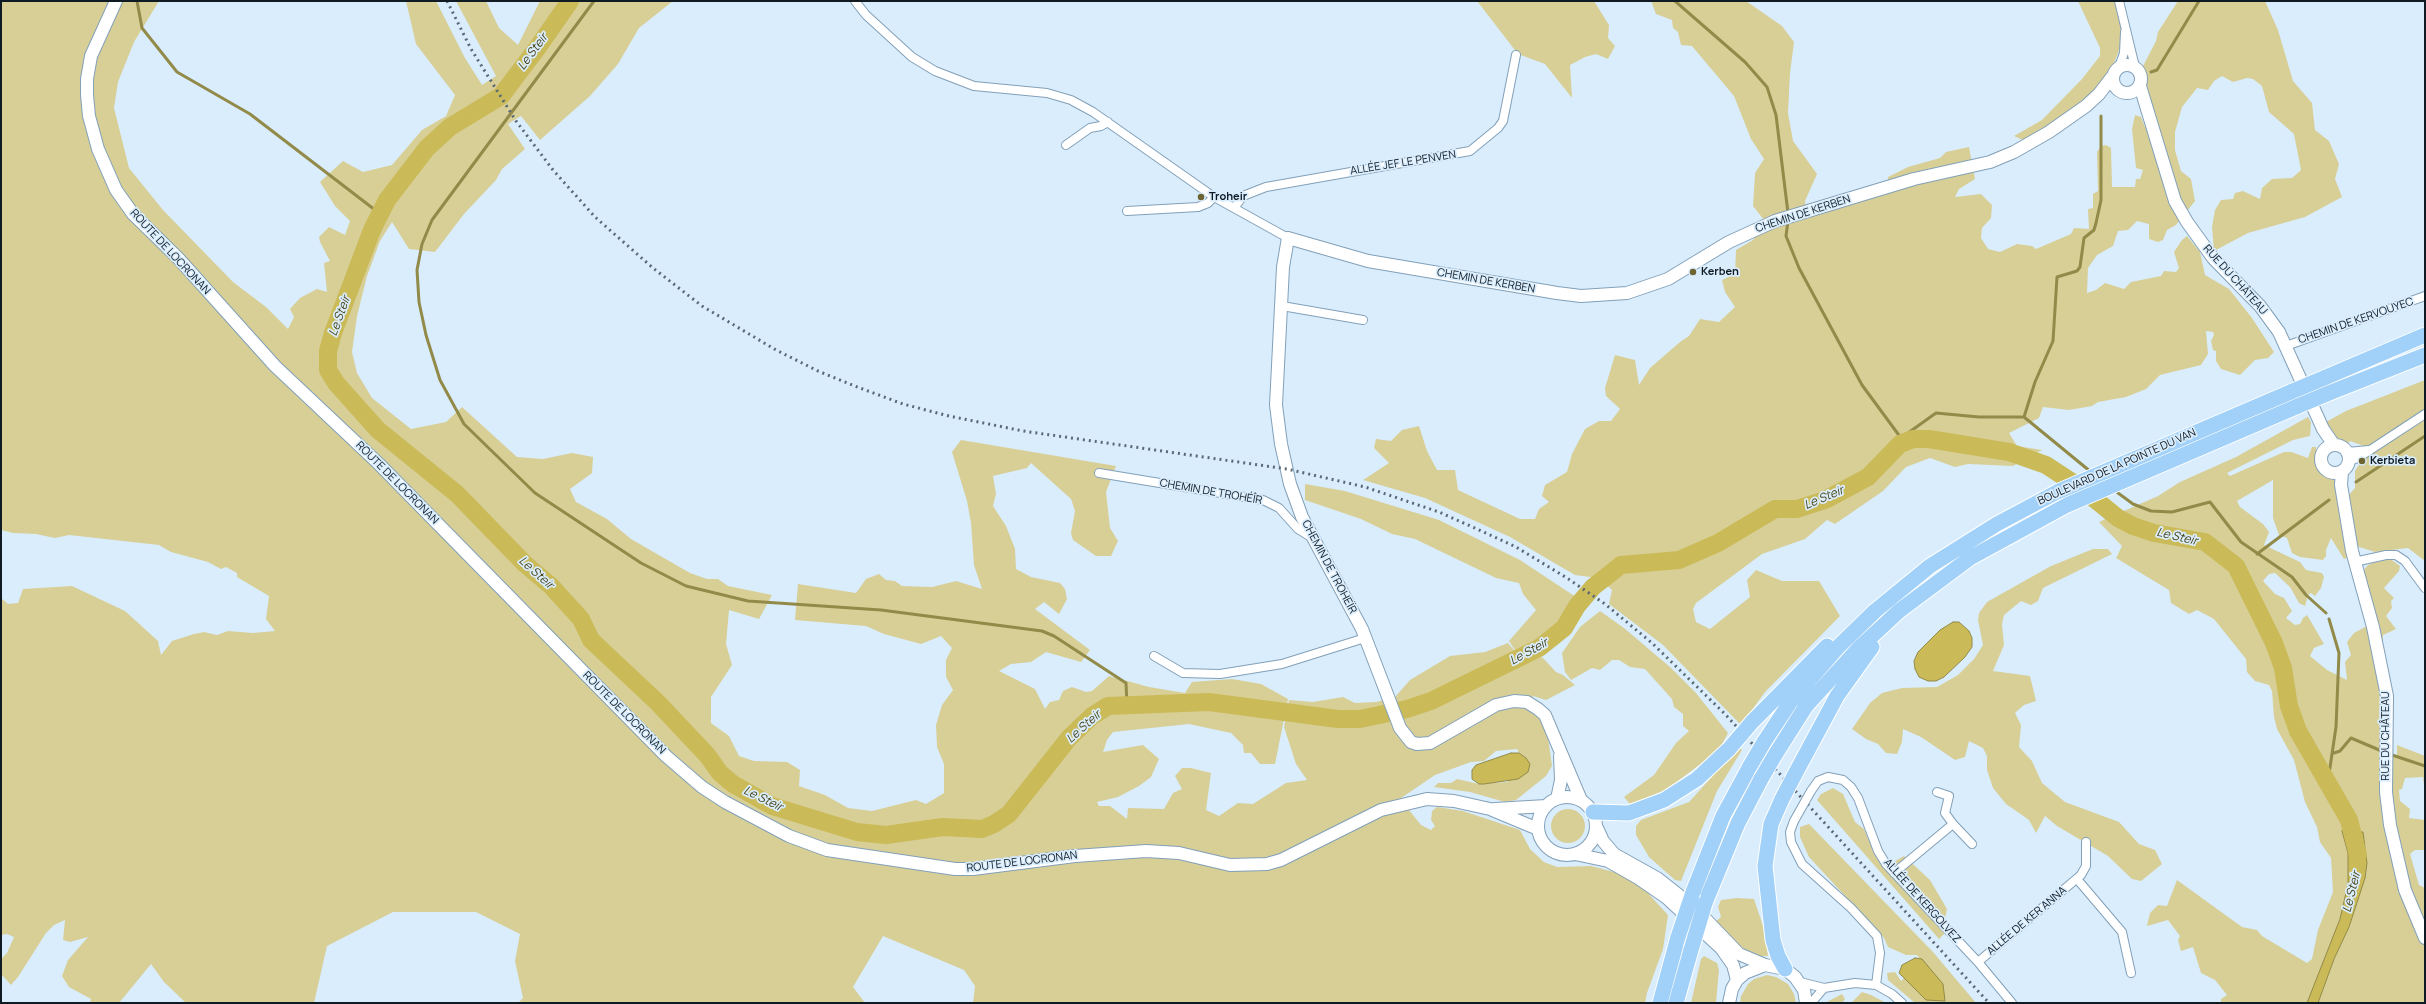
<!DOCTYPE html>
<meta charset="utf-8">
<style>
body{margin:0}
#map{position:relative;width:2426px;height:1004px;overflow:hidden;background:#daedfd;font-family:Manrope,sans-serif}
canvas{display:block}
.frame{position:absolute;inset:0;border:2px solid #0f1a23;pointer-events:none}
</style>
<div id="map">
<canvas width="2426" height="1004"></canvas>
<div class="frame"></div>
</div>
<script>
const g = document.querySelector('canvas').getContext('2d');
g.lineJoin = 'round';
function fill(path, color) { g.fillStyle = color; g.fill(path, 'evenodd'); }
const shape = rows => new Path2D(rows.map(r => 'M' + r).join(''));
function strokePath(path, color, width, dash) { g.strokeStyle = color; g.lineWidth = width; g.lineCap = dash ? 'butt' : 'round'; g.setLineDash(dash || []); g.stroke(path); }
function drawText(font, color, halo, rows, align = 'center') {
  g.font = font + ' Manrope,sans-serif'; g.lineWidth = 3.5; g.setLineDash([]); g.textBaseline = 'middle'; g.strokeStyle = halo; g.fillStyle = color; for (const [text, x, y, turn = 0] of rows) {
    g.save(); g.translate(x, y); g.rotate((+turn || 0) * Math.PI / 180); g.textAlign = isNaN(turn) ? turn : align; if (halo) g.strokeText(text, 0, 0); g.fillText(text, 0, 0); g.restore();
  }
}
fill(shape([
 [1,1,159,1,134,42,118,82,114,108,129,168,163,210,233,282,266,307,288,329,294,317,290,309,300,298,317,289,327,292,324,263,330,261,320,242,319,237,329,227,345,235,350,221,335,206,320,182,343,161,363,172,392,165,422,130,446,116,455,95,416,44,406,1,436,1,465,58,482,85,496,76,456,1,486,1,499,28,518,45,540,1,673,1,639,28,618,64,590,96,540,140,521,116,508,124,525,149,502,169,496,180,464,214,435,252,409,249,392,222,380,241,367,276,357,316,352,352,357,373,372,398,411,429,446,422,462,407,517,457,543,459,572,453,593,457,592,473,570,489,576,502,607,519,631,539,690,573,707,579,718,579,728,586,772,595,759,619,729,610,726,644,732,665,711,697,711,723,729,736,739,756,754,761,787,762,800,770,799,786,825,795,848,808,872,811,916,800,926,804,944,793,944,764,937,747,936,725,942,705,953,690,946,677,946,660,952,648,941,636,921,644,884,634,866,626,795,620,798,584,856,593,866,579,879,574,886,580,895,581,902,586,932,587,956,581,982,589,974,565,971,523,967,501,952,452,961,440,1116,466,1106,492,1110,528,1118,541,1111,556,1096,556,1073,540,1071,533,1075,511,1071,499,1031,463,1027,468,993,476,996,494,993,506,1006,526,1015,549,1016,569,1031,577,1060,583,1065,589,1067,599,1059,614,1044,602,1035,609,1090,650,1081,662,1046,652,1031,662,1011,664,999,671,1035,689,1045,709,1050,702,1059,700,1063,691,1072,687,1086,692,1092,691,1109,676,1149,687,1185,693,1192,682,1232,679,1261,684,1288,699,1275,764,1260,764,1251,753,1244,753,1243,745,1231,733,1189,724,1113,732,1107,740,1103,752,1143,745,1159,759,1151,777,1139,786,1118,797,1097,802,1099,806,1110,806,1127,819,1128,808,1164,809,1173,793,1182,789,1175,776,1182,768,1191,768,1211,773,1206,810,1219,816,1238,803,1253,804,1286,783,1307,780,1296,764,1284,727,1289,700,1313,702,1343,697,1355,703,1376,702,1395,697,1410,680,1450,656,1485,652,1508,643,1525,663,1542,657,1556,672,1563,675,1575,685,1546,700,1533,696,1531,701,1516,706,1530,707,1539,713,1547,730,1552,766,1546,776,1516,800,1505,802,1470,792,1434,787,1438,783,1451,783,1457,779,1479,784,1507,782,1526,758,1519,753,1517,749,1496,751,1484,761,1471,762,1435,775,1376,815,1409,810,1421,825,1431,830,1435,826,1431,820,1432,811,1437,807,1463,811,1520,830,1530,849,1544,862,1557,867,1591,866,1618,873,1645,890,1668,915,1663,949,1647,993,1645,1003,973,1003,975,986,964,970,883,936,853,987,865,1003,518,1003,523,998,515,961,520,934,476,912,393,912,327,946,314,1003,186,1003,164,982,151,964,119,1003,90,1003,91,999,69,987,62,976,68,960,88,937,70,942,63,940,65,920,54,925,46,933,18,977,11,985,1,974,1,959,7,953,14,937,7,934,1,935,1,598,8,604,18,603,23,589,72,586,125,611,158,641,161,655,172,641,194,634,204,632,217,635,228,631,253,633,275,631,266,619,269,596,237,577,237,573,226,567,221,569,208,562,171,552,159,545,69,535,55,538,36,534,13,533,1,530],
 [1477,1,1594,1,1609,25,1608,38,1615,46,1608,59,1596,54,1585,57,1570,65,1572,98,1545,64,1518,54],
 [1651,1,1746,1,1782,26,1794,42,1790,73,1788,113,1793,141,1817,174,1805,201,1807,216,1887,193,1888,177,1908,167,1940,158,1946,152,1969,147,1975,179,1959,189,1955,197,1981,194,1992,205,1991,218,1982,228,1981,238,1988,249,2000,252,2017,244,2032,246,2036,249,2071,234,2074,228,2089,229,2088,209,2093,208,2093,194,2098,191,2097,152,2101,146,2106,145,2111,148,2112,187,2135,187,2136,179,2140,179,2143,170,2136,168,2132,129,2135,115,2141,117,2145,127,2152,122,2146,78,2142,68,2156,41,2158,32,2178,1,2265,1,2278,30,2293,81,2312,103,2315,130,2329,141,2339,164,2335,179,2342,197,2305,217,2248,233,2214,251,2212,227,2215,210,2221,200,2233,199,2235,193,2243,191,2260,199,2262,188,2272,179,2292,178,2301,170,2294,134,2269,112,2262,86,2253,79,2247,78,2233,82,2222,76,2214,81,2208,90,2197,88,2182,107,2175,132,2175,150,2181,171,2191,179,2195,201,2176,225,2167,230,2163,240,2158,242,2149,239,2149,224,2137,221,2128,230,2118,231,2113,246,2097,255,2088,268,2087,293,2096,290,2105,283,2124,289,2131,282,2161,276,2164,271,2176,272,2179,268,2174,252,2182,240,2187,236,2200,252,2205,275,2229,289,2252,318,2274,352,2268,358,2255,360,2240,375,2221,369,2216,361,2216,351,2213,350,2211,341,2214,335,2213,332,2206,331,2208,354,2201,365,2160,375,2146,389,2126,397,2098,402,2092,406,2069,410,2043,407,2039,418,2009,433,2017,446,2042,450,2013,466,1968,464,1955,467,1930,458,1906,467,1883,491,1835,524,1827,520,1805,539,1762,554,1696,603,1693,609,1696,622,1710,629,1750,597,1747,580,1756,570,1782,581,1819,581,1840,616,1765,692,1741,725,1663,645,1609,604,1612,590,1598,578,1575,575,1510,537,1425,498,1363,480,1389,463,1374,448,1376,439,1391,441,1402,430,1419,426,1427,451,1437,470,1455,470,1458,490,1520,519,1535,519,1539,509,1549,502,1542,496,1545,485,1567,472,1572,454,1585,429,1599,421,1611,421,1620,409,1606,396,1605,388,1615,355,1635,360,1639,385,1650,368,1680,342,1689,336,1700,319,1719,322,1735,307,1725,292,1722,280,1735,274,1736,250,1753,240,1764,220,1753,206,1755,173,1764,159,1751,139,1734,96,1692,46,1681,45,1678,32,1673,28,1672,20,1656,14],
 [2078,1,2116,1,2123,27,2122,43,2114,63,2102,83,2068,116,2025,141,2014,136,2042,120,2082,79,2100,56,2100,48],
 [2425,380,2425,561,2408,548,2375,552,2356,546,2349,557,2344,559,2331,538,2326,550,2326,556,2323,560,2300,557,2292,553,2287,538,2279,535,2273,518,2273,480,2237,501,2240,507,2263,524,2269,532,2264,545,2300,562,2306,570,2322,573,2324,577,2321,588,2315,596,2311,593,2308,595,2305,606,2299,603,2290,587,2275,573,2269,574,2263,581,2275,594,2284,598,2292,611,2286,618,2295,625,2300,624,2303,618,2307,615,2324,644,2314,648,2310,656,2327,670,2347,680,2345,662,2351,655,2347,642,2354,633,2367,626,2362,572,2368,565,2384,558,2389,558,2400,566,2399,571,2384,588,2394,598,2391,601,2392,608,2386,616,2396,629,2383,635,2380,671,2387,754,2397,755,2397,745,2425,756,2425,794,2423,777,2405,778,2402,789,2399,790,2400,801,2410,809,2409,818,2425,820,2425,850,2415,850,2410,854,2419,885,2425,888,2425,1003,2221,1003,2221,999,2227,995,2215,980,2201,973,2193,947,2181,951,2178,940,2180,936,2168,920,2147,926,2150,913,2158,905,2167,906,2177,880,2242,927,2257,930,2262,936,2307,963,2312,959,2318,930,2333,892,2331,858,2320,842,2317,827,2305,802,2294,760,2277,729,2274,717,2272,691,2269,685,2255,681,2247,672,2246,659,2214,619,2197,610,2189,614,2171,603,2169,590,2116,558,2122,546,2099,522,2158,496,2180,482,2236,457,2308,417,2311,422,2310,436,2293,440,2227,473,2230,476,2284,452,2291,452,2308,458,2312,447,2316,447,2318,468,2334,479,2347,497,2355,488,2355,471,2358,466,2375,450,2350,441,2342,450,2333,439,2324,423,2346,411],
 [1305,484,1345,491,1439,520,1520,560,1579,599,1557,625,1518,655,1509,641,1536,610,1523,594,1519,583,1496,578,1415,539,1392,534,1361,519,1305,500],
 [2093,549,2108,549,2112,554,2043,588,2038,601,2031,605,2021,601,2004,615,2002,624,2004,645,1993,671,2030,676,2036,701,2024,705,2015,713,2021,725,2019,747,2032,761,2042,783,2065,802,2119,822,2139,844,2155,850,2162,864,2141,881,2132,879,2108,856,2057,826,2045,816,2036,833,2029,820,2006,804,1993,788,1987,770,1987,756,1983,748,1969,741,1965,757,1955,760,1921,737,1903,729,1902,742,1897,754,1886,753,1878,744,1866,739,1852,729,1870,703,1882,693,1902,688,1937,687,1958,675,1974,659,1983,645,1978,620,1979,613,1987,602,2051,566],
 [1600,611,1624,628,1670,667,1696,693,1728,733,1721,746,1711,756,1666,790,1630,804,1624,797,1654,775,1676,743,1689,731,1683,726,1683,714,1674,707,1672,699,1645,669,1630,667,1619,660,1612,660,1600,670,1592,668,1571,680,1565,672,1562,653,1580,627],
 [1739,747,1742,750,1717,791,1681,881,1675,880,1649,857,1636,835,1636,826,1641,820,1689,802],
 [1833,788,1843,794,1855,822,1864,829,1868,839,1890,864,1904,856,1930,880,1947,909,1945,919,1935,922,1945,933,1939,939,1817,800,1821,794],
 '1551 826a17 17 0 1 1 34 0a17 17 0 1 1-34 0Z',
 [1809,824,1933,952,1976,1003,1915,1003,1888,980,1887,973,1895,972,1901,981,1908,974,1925,967,1917,955,1906,955,1888,947,1884,938,1809,857,1800,837,1800,827],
 [1737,898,1754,899,1764,929,1768,956,1760,956,1746,951,1715,922,1721,917,1718,907,1721,900],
 [1704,956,1717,963,1719,970,1716,1003,1691,1003,1701,959],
 [1767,975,1776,977,1788,984,1794,994,1796,1003,1740,1003,1741,996,1748,984,1754,979],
 [1862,992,1871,995,1886,1003,1851,1003],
 [1842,994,1845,999,1842,1003,1825,1003]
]), '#d8cf97');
const water = shape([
 [1953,622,1959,622,1969,631,1972,638,1972,647,1965,657,1944,677,1936,681,1928,681,1919,677,1915,669,1914,661,1918,652,1940,630,1953,622],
 [1511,753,1519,753,1526,758,1530,764,1528,772,1518,779,1484,784,1479,784,1472,779,1472,770,1476,765,1511,753],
 [2342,831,2363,832,2367,863,2365,878,2349,927,2334,959,2318,1003,2307,1003,2340,919,2348,884,2348,853,2342,831],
 [1915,958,1922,959,1943,984,1945,1001,1926,1000,1899,973,1902,965,1915,958]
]);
fill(water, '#caba58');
strokePath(water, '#928a48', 1);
strokePath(shape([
 [137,1,142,28,177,72,250,114,379,213],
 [594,1,432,220,422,244,417,270,419,302,426,335,440,380,464,424,535,493,641,563,686,586,748,601,881,610,1042,631,1054,636,1126,683,1127,706],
 [1675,1,1745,62,1767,87,1776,115,1788,213],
 [2151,72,2157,70,2199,1],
 [1788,221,1786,236,1799,268,1862,385,1901,438],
 [2024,417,2035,382,2053,341,2057,277,2077,271,2080,267,2084,238,2094,230,2096,223,2101,200,2101,116],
 [1900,444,1901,438,1936,413,1979,417,2024,417,2091,472],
 [2356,482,2425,436],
 [2114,490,2133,504,2151,511,2172,512,2210,502,2241,542,2292,577,2306,595,2326,613],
 [2257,554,2329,500],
 [2334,753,2340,751,2351,738,2384,752],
 [2389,754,2425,766],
 [2328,781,2336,727,2339,653,2329,619]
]), '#928a48', 3);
strokePath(shape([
 [570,1,538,47,501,96,450,127,427,148,387,200,372,230,333,333,328,351,328,370,336,383,378,430,457,494,525,564,551,586,581,619,591,640,658,703,707,755,720,773,733,784,772,806,857,832,886,835,943,827,982,829,994,824,1009,814,1069,738,1092,716,1108,706,1209,702,1338,719,1360,719,1407,709,1431,701,1539,648,1564,628,1577,606,1593,587,1621,565,1679,560,1718,543,1775,509,1797,509,1825,500,1868,477,1900,444,1913,439,1929,439,2009,452,2046,465,2081,488,2118,518,2133,526,2154,533,2205,542,2236,566,2274,643,2283,668,2289,706,2298,731,2349,820,2358,855]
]), '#caba58', 18);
const street = shape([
 [855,1,866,15,912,57,935,71,974,86,1047,93,1071,100,1093,112,1214,197,1288,238],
 [2119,1,2135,67],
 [2119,67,2124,53,2125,32],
 [1066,145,1090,128,1101,126,1108,122],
 [1234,208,1243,196,1266,187,1470,151,1498,128,1503,121,1516,55],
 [1127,211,1198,207,1208,203,1214,197],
 [1282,306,1363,320],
 [2286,346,2425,296],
 [2347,452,2369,450],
 [2349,461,2358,458,2425,414],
 [1099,473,1263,500,1279,508,1298,529,1311,537],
 [2354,562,2386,555,2396,555,2405,561,2425,588],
 [1154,656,1183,673,1220,674,1282,664,1365,638],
 [1811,791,1818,781,1828,777,1843,780,1851,787,1858,798,1878,851,1886,864,1978,962,2012,1003],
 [1937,792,1949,796,1945,813,1953,824],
 [1794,821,1790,832,1791,842,1802,864,1851,908,1877,936,1880,953,1876,985],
 [1894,873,1953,824,1972,844],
 [2077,879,2122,932,2131,973],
 [1978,962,2081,875,2086,866,2086,842],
 [1800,982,1824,988,1855,983,1876,985,1892,994,1902,1003],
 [1811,1003,1824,988]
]);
const secondary = shape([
 [116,1,91,56,87,79,87,95,89,116,98,149,116,190,133,214,178,258,275,366,379,464,666,756,702,787,725,802,789,836,827,850,955,869,973,869,1075,856,1146,851,1179,853,1230,865,1267,864,1281,860,1381,810,1427,799,1454,801,1490,809,1538,829],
 '2113 79a14 14 0 1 1 28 0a14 14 0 1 1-28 0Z',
 [2140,86,2175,201,2187,222,2213,258,2260,306,2279,332,2323,429,2334,445],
 '2321 459a14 14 0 1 1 28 0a14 14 0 1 1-28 0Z',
 [2342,471,2341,485,2352,551,2373,627,2387,696,2386,792,2390,825,2405,890,2425,938],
 '1538 826a29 29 0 1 1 58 0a29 29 0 1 1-58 0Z',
 [1557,799,1561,780,1560,756],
 [1581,800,1545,715,1538,709,1527,702,1514,701,1496,705,1430,743,1417,744,1411,742,1400,728,1362,629,1302,517,1290,484,1281,444,1276,405,1283,267,1288,238,1368,261,1557,293,1581,296,1627,293,1668,279,1729,242,1775,221,1914,179,1990,162,2014,152,2049,132,2086,106,2099,94,2112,77],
 [1495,809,1546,806],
 [1597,828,1603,841,1614,854,1657,878,1695,908,1739,954,1765,965],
 [1575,854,1608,861,1638,878,1667,898,1721,948,1733,965,1737,980],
 [1729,1003,1732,989,1737,980,1745,973,1765,965,1785,969,1795,977,1804,990,1806,1003]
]);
const highway = shape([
 [2324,378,2425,335],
 [2329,393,2425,355],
 [1752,722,1827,646],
 [1764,742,1791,701,1838,647,1875,611,1930,566,1997,524,2057,492,2293,391],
 [1775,755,1806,706,1859,648,1899,611,1970,558,2067,505,2298,406],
 [1794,776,1837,696,1872,647],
 [1782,799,1771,824,1765,866,1773,940,1778,956,1785,969],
 [1593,812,1629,813,1664,800,1697,779,1729,749],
 [1693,892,1723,816,1750,766],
 [1705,903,1738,823,1761,779],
 [1660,1003,1678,937],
 [1676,1003,1691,950]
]);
strokePath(street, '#82a0b8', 10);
strokePath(secondary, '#82a0b8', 14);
strokePath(highway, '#fff', 17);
strokePath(street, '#fff', 8);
strokePath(secondary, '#fff', 12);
strokePath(highway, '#a1d1f9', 15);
strokePath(shape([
 [447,1,471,49,516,121,553,170,595,217,653,268,702,306,776,350,818,371,860,388,903,404,949,416,1023,431,1287,469,1365,487,1439,512,1477,529,1516,547,1567,578,1605,604,1652,643,1725,714,1989,1003]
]), '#5b6975', 3, [2, 4]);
const streetBridge = shape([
 [1794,821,1811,791]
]);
const highwayBridge = shape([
 [2293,391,2324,378],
 [2298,406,2329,393],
 [1729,749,1752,722],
 [1750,766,1764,742],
 [1761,779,1775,755],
 [1782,799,1794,776],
 [1678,937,1693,892],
 [1691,950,1705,903]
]);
strokePath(streetBridge, '#82a0b8', 10, []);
strokePath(highwayBridge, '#fff', 17, []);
strokePath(streetBridge, '#fff', 8);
strokePath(highwayBridge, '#a1d1f9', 15);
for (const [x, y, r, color] of [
 [1201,197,4,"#6d6431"],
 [1693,272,4,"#6d6431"],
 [2362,461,4,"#6d6431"]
]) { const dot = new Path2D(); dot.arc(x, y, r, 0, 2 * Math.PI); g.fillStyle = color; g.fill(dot); strokePath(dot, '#daedfd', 1.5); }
drawText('11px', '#0f1a23', '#daedfd', [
 ["ALLÉE JEF LE PENVEN",1403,163,-9],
 ["CHEMIN DE KERBEN",1803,214,-18],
 ["ROUTE DE LOCRONAN",170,252,47],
 ["RUE DU CHÂTEAU",2235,280,48],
 ["CHEMIN DE KERBEN",1486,281,10],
 ["CHEMIN DE KERVOUYEC",2356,321,-19],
 ["BOULEVARD DE LA POINTE DU VAN",2117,467,-24],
 ["ROUTE DE LOCRONAN",397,483,45],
 ["CHEMIN DE TROHÉÎR",1211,492,10],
 ["CHEMIN DE TROHEÏR",1329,567,62],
 ["ROUTE DE LOCRONAN",624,713,45],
 ["RUE DU CHÂTEAU",2386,736,-90],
 ["ROUTE DE LOCRONAN",1022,862,-7],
 ["ALLÉE DE KERGOLVEZ",1922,901,48],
 ["ALLÉE DE KER ANNA",2027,921,-40]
]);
drawText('bold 11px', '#0f1a23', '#daedfd', [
 ["Troheir",1209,197],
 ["Kerben",1701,272],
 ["Kerbieta",2370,461]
], 'left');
drawText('italic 12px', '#4c461c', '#daedfd', [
 ["Le Steir",533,52,-54],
 ["Le Steir",340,316,-70],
 ["Le Steir",1824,498,-23],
 ["Le Steir",2177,537,13],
 ["Le Steir",536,573,42],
 ["Le Steir",1529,652,-29],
 ["Le Steir",1084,727,-42],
 ["Le Steir",763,799,26],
 ["Le Steir",2352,892,-76]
]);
</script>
